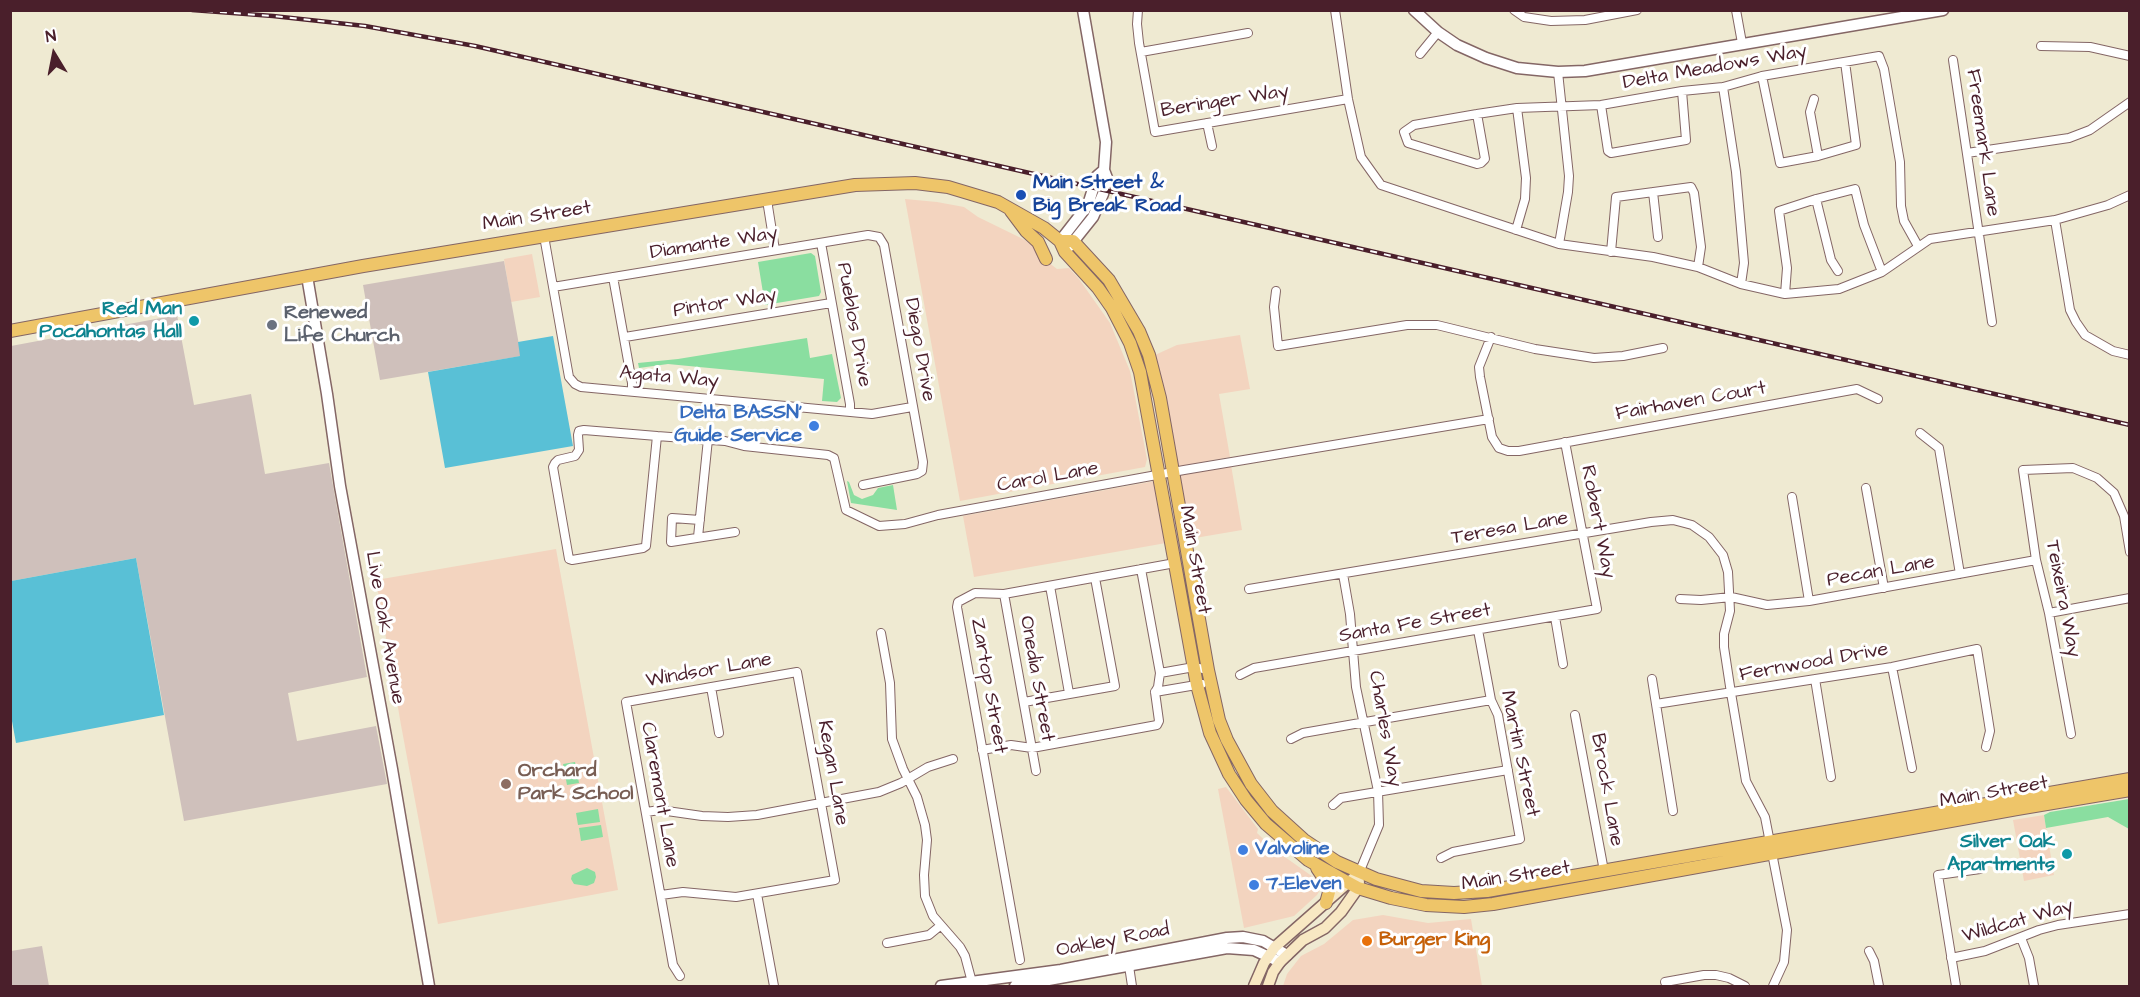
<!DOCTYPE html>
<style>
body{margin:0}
#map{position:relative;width:2140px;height:997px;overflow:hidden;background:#efead2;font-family:"Architects Daughter",sans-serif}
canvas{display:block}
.frame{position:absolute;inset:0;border:12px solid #4a1f2b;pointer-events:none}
.north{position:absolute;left:24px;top:24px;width:60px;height:60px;-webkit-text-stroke:4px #fff;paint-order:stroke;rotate:350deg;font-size:16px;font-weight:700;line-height:24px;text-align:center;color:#4a1f2b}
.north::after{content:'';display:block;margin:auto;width:21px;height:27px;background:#4a1f2b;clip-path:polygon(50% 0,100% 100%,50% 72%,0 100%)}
</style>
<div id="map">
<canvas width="2140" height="997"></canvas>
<div class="frame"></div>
<div class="north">N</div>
</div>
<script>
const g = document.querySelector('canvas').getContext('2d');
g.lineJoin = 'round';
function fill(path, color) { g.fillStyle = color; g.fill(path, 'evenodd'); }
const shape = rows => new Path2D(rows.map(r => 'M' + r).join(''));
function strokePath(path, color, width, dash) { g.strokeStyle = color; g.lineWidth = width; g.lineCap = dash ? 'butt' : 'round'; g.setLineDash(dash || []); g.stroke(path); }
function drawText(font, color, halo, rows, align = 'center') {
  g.font = font + ' "Architects Daughter",sans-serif'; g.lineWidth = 6; g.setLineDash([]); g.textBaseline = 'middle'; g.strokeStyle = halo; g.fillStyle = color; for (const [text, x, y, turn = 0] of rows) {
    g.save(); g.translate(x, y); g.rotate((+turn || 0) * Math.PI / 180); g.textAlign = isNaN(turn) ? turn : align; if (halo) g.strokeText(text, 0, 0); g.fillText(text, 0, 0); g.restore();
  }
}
fill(shape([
 [905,199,937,202,964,207,978,217,1023,239,1035,247,1039,255,1057,269,1069,268,1079,279,1110,323,1130,371,1147,459,1145,467,960,501],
 [532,254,540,297,511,302,504,259],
 [1240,335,1250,389,1219,394,1230,457,1175,467,1162,385,1155,355,1177,345],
 [1231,465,1242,530,1189,539,1176,473],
 [1155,481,1166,543,974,577,963,516],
 [556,549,618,890,438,924,401,725,376,580],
 [1226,787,1258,829,1257,833,1275,850,1316,879,1320,885,1320,890,1317,895,1294,916,1244,928,1218,789],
 [2044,815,2054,875,2024,881,2013,820],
 [1383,915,1428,923,1471,919,1482,986,1283,986,1287,974,1301,956,1324,944,1353,920]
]), '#f3d4bf');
fill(shape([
 [504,261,521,356,380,380,363,285],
 [177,315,194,405,251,394,265,474,329,463,367,677,288,693,297,741,376,726,387,784,184,821,136,558,11,581,11,346],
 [42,946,49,986,11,986,11,951]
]), '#cfc0bb');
fill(shape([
 [811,253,815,256,821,292,819,296,765,305,758,262],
 [807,338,810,358,832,354,841,398,837,402,822,401,824,379,668,364,639,368,638,363,678,359],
 [847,481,849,482,854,495,862,499,873,495,878,488,893,485,897,510,851,503],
 [575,762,579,783,567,785,563,764],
 [2129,799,2129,829,2108,817,2046,828,2044,815,2050,812],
 [598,809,600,822,578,825,576,813],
 [601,825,603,837,581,841,579,828],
 [587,868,595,872,596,877,594,883,587,886,574,884,571,879,572,875]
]), '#8adea0');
fill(shape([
 [553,336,573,446,445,468,428,372,520,356,518,342],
 [136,558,164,715,16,743,10,710,11,581]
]), '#59c0d6');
const minor = shape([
 [1138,10,1137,24,1139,43,1155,132,1348,99],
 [1335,10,1348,99,1361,157,1381,185,1559,244,1653,257,1698,267,1741,284,1785,294,1839,289,1882,272,1930,239,2055,220,2108,205,2130,195],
 [1514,10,1524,17,1551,21,1585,20,1637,10],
 [1736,10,1742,43],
 [2041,46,2090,47,2130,56],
 [1141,52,1248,33],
 [1420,54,1438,32],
 [1953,60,1992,322],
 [1558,72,1569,176,1568,192,1559,244],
 [1762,76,1780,163,1818,156,1856,145,1845,62],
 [1723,87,1736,172,1744,263,1741,284],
 [1814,99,1810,112,1818,156],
 [1601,105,1608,151,1611,153,1686,140,1682,91],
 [1477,114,1485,159,1481,163,1477,164,1408,143,1404,132,1414,125,1477,114,1517,108,1601,105,1682,91,1723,87,1762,76,1879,56,1884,69,1900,162,1901,206,1904,221,1918,246],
 [1207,123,1212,146],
 [1967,153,2069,138,2090,130,2130,102],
 [1653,192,1658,237],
 [1816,199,1831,260,1838,271],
 [767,200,775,250],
 [2055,220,2070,310,2076,322,2085,335,2113,351,2130,355],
 [1516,230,1525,199,1526,178,1517,108],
 [544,236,569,377,575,384,581,387,872,414,912,407],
 [821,243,850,404,850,412],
 [1611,252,1616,197,1691,187,1694,193,1701,247,1698,267],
 [613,277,632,383,632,391],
 [553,287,868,235,879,237,884,245,923,462,922,471,917,474,863,485],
 [1276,291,1274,307,1278,346,1407,325,1437,325,1535,349,1594,358,1623,356,1663,348],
 [1785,294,1787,268,1779,211,1816,199,1855,189,1864,225,1882,272],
 [625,337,831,303],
 [1491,337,1479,367,1480,377,1492,437,1499,448,1508,451,1519,451,1857,389,1878,399],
 [1920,433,1939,448,1960,574],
 [657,436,584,430,579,431,578,435,579,450,575,456,558,460,555,463,553,467,569,559,572,560,643,548,646,546,657,436,725,441,744,446,828,455,834,458,846,510,879,526,905,524,938,515,1184,470,1489,419],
 [1866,488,1884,588],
 [1792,497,1809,601],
 [700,520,672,518,671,542,735,532],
 [698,537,708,439],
 [1141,569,1160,673,1158,687,1155,692],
 [1343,574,1350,614,1356,687,1378,791,1379,825,1359,873],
 [1050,586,1069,693],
 [1249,589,1651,522,1673,520,1692,525,1709,537,1723,555,1728,572,1730,611,1724,634,1724,647,1731,693,1746,781,1765,817,1787,930,1784,962,1773,986],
 [1004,594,1036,771],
 [1680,599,1701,600,1731,597,1767,605,1809,601,2036,560],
 [2049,613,2130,598],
 [1555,617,1563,664],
 [881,633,890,683,892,739,903,769,917,797,925,825,927,840,924,875,925,896,933,916,960,947,965,956,973,986],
 [1892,667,1912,768],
 [1160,673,1194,667,1208,670],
 [1240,675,1254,668,1597,609,1565,442],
 [1652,679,1673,811],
 [1815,679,1831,777],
 [711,687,719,733],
 [1155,692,1202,684],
 [1024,702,1115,686,1095,578],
 [1656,704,1892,667,1977,649,1990,731,1986,747],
 [1575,715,1604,871],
 [2071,734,2049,613,2036,560,2023,470,2073,468,2097,478,2114,493,2124,516,2130,552],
 [1291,739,1303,733,1491,700],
 [982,750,1011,745,1032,748,1157,725,1159,721,1155,692],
 [1333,805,1341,798,1508,770],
 [646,812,660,810,702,816,728,817,757,815,879,792,901,783,928,767,953,759],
 [1441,858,1453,852,1520,839,1498,715,1491,700,1478,630],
 [757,894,774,986],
 [661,895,683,892,736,897,835,880,797,672,626,702,673,965,680,976],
 [2021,938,2029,958,2034,986],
 [887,943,929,935,940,926],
 [1869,951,1874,961,1879,986],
 [1951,958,1985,951,2039,930,2058,925,2130,914],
 [1020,960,957,607,958,602,975,593,1004,594,1175,563],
 [1129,966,1132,986],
 [1665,982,1704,975,1716,975,1729,978,1745,986],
 [1956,986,1938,875,1980,869]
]);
const tertiary = shape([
 [1414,10,1438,32,1457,45,1486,58,1517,68,1558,72,1585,71,1943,10],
 [1060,241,1088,205,1097,176,1104,170],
 [1069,247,1093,217,1103,194,1107,178,1104,170,1106,142,1083,10],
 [307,276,327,394,340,486,392,769,429,986],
 [941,986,1061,970,1227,938,1243,937,1263,941,1287,955],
 [1015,986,1227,948,1254,950,1280,962]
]);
const secondary = shape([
 [1254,986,1264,963,1275,947,1359,873],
 [1268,986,1273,972,1280,962,1303,940,1325,928,1341,912,1358,888,1359,882]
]);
const primary = shape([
 [1011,211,1026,231,1038,242,1046,259],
 [1060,241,1073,241,1109,280,1139,331,1149,355,1160,398,1208,670,1219,720,1227,740,1251,784,1272,811,1304,840,1337,862,1376,879,1421,891,1454,893,1487,891,2130,779],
 [10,331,363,266,855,185,915,183,948,187,998,202,1044,228,1060,241,1065,252,1098,288,1112,308,1130,343,1140,372,1197,685,1210,733,1229,774,1246,800,1266,824,1308,860,1347,882,1358,888,1391,898,1426,905,1464,907,1493,904,2017,809,2130,790],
 [1317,868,1327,883,1329,892,1326,903]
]);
strokePath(minor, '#846665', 10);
strokePath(tertiary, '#846665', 13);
strokePath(secondary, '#846665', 13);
strokePath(primary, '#846665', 14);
strokePath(minor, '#fff', 8);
strokePath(tertiary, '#fff', 10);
strokePath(secondary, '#f8e8c3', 10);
strokePath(primary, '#eec569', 12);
const rail = shape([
 [192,10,273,16,365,26,475,46,2130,425]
]);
strokePath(rail, '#4a1f2b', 4.5);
strokePath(rail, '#fff', 2, [7]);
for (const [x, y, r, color] of [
 [1021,195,6,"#1a4fb4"],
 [194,321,6,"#0f9aa8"],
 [272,325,6,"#6b7280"],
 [814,426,6,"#3f7fe0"],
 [506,784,6,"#8d6e63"],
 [1243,850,6,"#3f7fe0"],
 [2067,854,6,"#0f9aa8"],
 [1254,885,6,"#3f7fe0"],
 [1367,941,6,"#e8710a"]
]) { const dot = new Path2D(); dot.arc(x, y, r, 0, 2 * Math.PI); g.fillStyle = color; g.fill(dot); strokePath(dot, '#fff', 2); }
drawText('20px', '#4a1f2b', '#fff', [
 ["Delta Meadows Way",1715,68,-10],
 ["Beringer Way",1225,102,-9],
 ["Freemark Lane",1982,143,82],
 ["Main Street",537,217,-9],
 ["Diamante Way",714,244,-9],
 ["Pintor Way",725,304,-9],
 ["Pueblos Drive",853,325,80],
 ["Diego Drive",919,350,80],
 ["Agata Way",669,378,5],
 ["Fairhaven Court",1691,402,-10],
 ["Carol Lane",1048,478,-10],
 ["Robert Way",1597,522,79],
 ["Teresa Lane",1510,529,-10],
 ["Main Street",1194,560,80],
 ["Pecan Lane",1881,572,-10],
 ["Teixeira Way",2062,599,79],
 ["Santa Fe Street",1415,624,-10],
 ["Live Oak Avenue",384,628,80],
 ["Fernwood Drive",1814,663,-10],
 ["Windsor Lane",709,671,-10],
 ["Onedia Street",1036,679,80],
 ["Zartop Street",988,686,80],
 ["Charles Way",1384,729,80],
 ["Martin Street",1519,754,78],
 ["Kegan Lane",832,773,80],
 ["Brock Lane",1606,790,80],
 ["Main Street",1994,793,-10],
 ["Claremont Lane",659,795,80],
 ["Main Street",1516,877,-9],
 ["Wildcat Way",2018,922,-16],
 ["Oakley Road",1113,941,-11]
]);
drawText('bold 20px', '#164399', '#fff', [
 ["Main Street &",1033,184],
 ["Big Break Road",1033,207]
], 'left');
drawText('bold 20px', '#0d838f', '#fff', [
 ["Red Man",182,310],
 ["Pocahontas Hall",182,333],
 ["Silver Oak",2055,843],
 ["Apartments",2055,866]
], 'right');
drawText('bold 20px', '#5b616d', '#fff', [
 ["Renewed",284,314],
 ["Life Church",284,337]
], 'left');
drawText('bold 20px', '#366cbe', '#fff', [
 ["Delta BASSN'",802,414,"right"],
 ["Guide Service",802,437,"right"],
 ["Valvoline",1255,850],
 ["7-Eleven",1266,885]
], 'left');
drawText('bold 20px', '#785e54', '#fff', [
 ["Orchard",518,772],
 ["Park School",518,795]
], 'left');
drawText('bold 20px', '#c56008', '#fff', [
 ["Burger King",1379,941]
], 'left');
</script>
